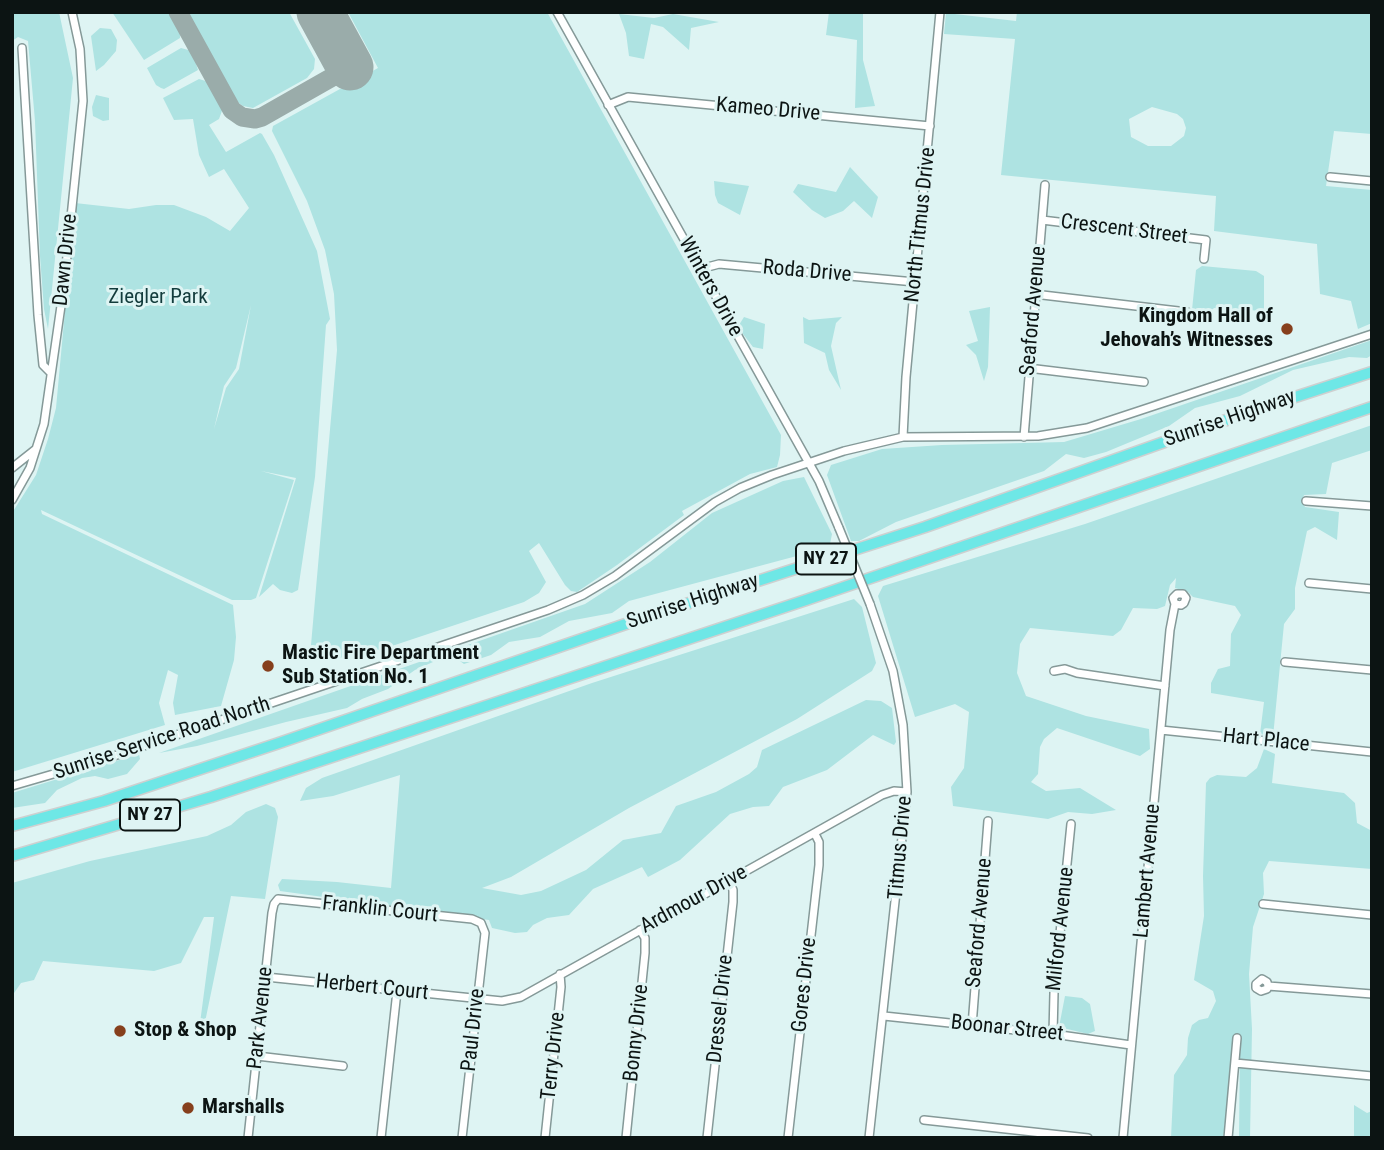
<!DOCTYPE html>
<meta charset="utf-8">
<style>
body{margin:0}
#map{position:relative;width:1384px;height:1150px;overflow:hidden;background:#def4f3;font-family:"Roboto Condensed",sans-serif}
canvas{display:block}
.frame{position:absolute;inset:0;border:14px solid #0c1413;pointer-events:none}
</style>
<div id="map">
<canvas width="1384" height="1150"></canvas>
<div class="frame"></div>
</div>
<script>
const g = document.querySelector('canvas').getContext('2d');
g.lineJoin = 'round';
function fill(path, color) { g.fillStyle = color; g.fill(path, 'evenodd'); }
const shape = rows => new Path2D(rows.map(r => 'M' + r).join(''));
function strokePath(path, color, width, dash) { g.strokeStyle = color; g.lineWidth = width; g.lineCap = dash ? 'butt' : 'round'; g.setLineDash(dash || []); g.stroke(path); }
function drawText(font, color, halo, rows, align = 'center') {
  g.font = font + ' "Roboto Condensed",sans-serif'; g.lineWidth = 6; g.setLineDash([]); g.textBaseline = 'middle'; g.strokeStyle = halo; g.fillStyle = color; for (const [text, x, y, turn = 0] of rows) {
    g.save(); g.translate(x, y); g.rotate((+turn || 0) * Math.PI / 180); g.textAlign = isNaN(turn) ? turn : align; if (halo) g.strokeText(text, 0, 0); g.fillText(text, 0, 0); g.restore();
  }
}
fill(shape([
 [12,12,59,12,73,78,48,329,44,309,40,256,35,121,28,41,18,37,12,41],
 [112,12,170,12,180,31,180,38,144,60],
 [185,12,289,12,315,59,314,69,307,78,253,108,243,106,233,99],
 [348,12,547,12,781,435,780,455,777,467,750,474,682,511,684,515,617,565,577,592,571,591,565,585,539,543,529,551,546,582,539,593,524,602,386,648,339,658,315,652,311,645,337,350,334,294,325,250,307,201,272,131,273,126,378,68],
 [829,12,863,12,863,60,875,106,855,108,857,40,826,35],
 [1017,12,1372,12,1372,134,1334,131,1326,186,1372,190,1372,323,1358,329,1351,301,1320,294,1317,244,1214,231,1216,196,1001,175,1015,39,944,34,946,13,1016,21],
 [1152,107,1177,114,1183,119,1186,128,1184,136,1171,146,1148,146,1131,137,1129,119],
 [619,14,654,18,673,14,719,22,691,28,689,50,663,27,651,24,644,59,629,56,626,33],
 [100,28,111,29,117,40,116,51,104,65,96,71,91,36],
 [181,48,192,51,198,70,164,89,161,88,156,85,147,68],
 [199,79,209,82,223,108,219,119,209,125,226,152,260,133,262,134,274,155,317,251,330,319,326,325,315,477,298,590,292,593,280,590,273,584,259,597,296,478,261,471,294,480,256,598,251,600,232,600,41,510,42,514,233,605,236,637,234,660,221,706,175,715,173,703,178,675,168,670,159,703,165,725,12,772,12,513,36,475,48,439,56,408,75,203,129,209,156,205,174,205,206,217,230,231,249,208,224,169,209,177,199,155,193,119,174,120,163,98],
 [251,305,239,369,226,388,214,429,224,386,236,368],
 [96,95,109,98,109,120,103,121,93,116,92,107],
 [850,167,878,197,872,218,854,201,843,211,825,218,812,210,793,192,798,184,836,192],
 [714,181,749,186,740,215,718,203,715,195],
 [1202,266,1256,271,1264,276,1264,311,1214,308,1205,316,1198,317,1192,310,1196,270],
 [990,307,988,367,984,381,976,355,966,345,978,341,969,311],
 [744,317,765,324,763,349,753,347,743,334,739,325],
 [803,317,809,320,842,317,836,323,831,346,841,390,829,370,825,353,804,343],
 [1372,340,1372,355,1367,358,1349,357,1293,370,1240,396,1195,408,1169,426,1106,452,1084,458,1066,454,1044,471,896,522,859,541,851,541,827,475,831,465,882,449,942,445,1064,442,1141,419],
 [1372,425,1372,450,1332,463,1326,494,1304,495,1302,502,1305,507,1339,512,1337,540,1315,527,1307,531,1295,588,1295,609,1284,624,1273,737,1260,734,1264,702,1211,693,1211,683,1218,669,1230,666,1231,634,1241,615,1235,606,1193,597,1188,592,1175,588,1176,578,1170,585,1165,606,1157,609,1133,608,1121,630,1113,636,1030,628,1020,644,1017,673,1026,696,1086,716,1149,729,1150,749,1140,756,1057,728,1044,739,1040,747,1038,774,1031,782,1046,791,1080,788,1116,810,1092,814,1068,812,1048,819,953,806,951,787,964,768,969,712,955,704,915,717,878,596,883,586,1085,524],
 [804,477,832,534,830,544,819,550,629,601,612,613,569,621,540,637,509,642,491,655,464,664,457,659,433,662,415,670,388,689,362,699,347,708,286,722,197,746,159,753,585,604,650,562,712,513,783,481],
 [854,599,862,607,876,663,872,671,797,719,629,808,511,877,482,888,521,895,541,891,586,870,623,840,661,833,676,806,716,792,749,774,757,767,762,750,866,700,881,701,892,708,896,742,894,745,873,735,827,770,783,787,769,806,753,807,730,814,680,860,648,877,642,867,593,889,569,915,547,918,533,925,527,932,515,933,492,928,489,920,280,891,278,885,282,879,337,882,391,888,400,775,333,796,300,801,306,788,322,778,592,683],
 [1264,749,1275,754,1272,783,1344,793,1355,803,1357,823,1372,831,1372,869,1269,861,1263,873,1264,894,1253,927,1249,974,1252,1029,1250,1138,1239,1138,1240,1043,1233,1061,1223,1138,1171,1138,1174,1075,1187,1055,1188,1038,1192,1025,1199,1020,1208,1018,1216,1001,1213,991,1194,980,1204,916,1203,876,1206,783,1210,778,1217,775,1246,777,1257,768],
 [139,754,140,759,127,774,108,779,95,776,82,778,57,790,45,803,12,808,12,793],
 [266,804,275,808,278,817,265,899,231,896,204,1027,200,1023,214,917,204,917,181,963,154,971,43,961,34,980,21,983,12,996,12,883,90,861,207,836,231,825,246,812],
 [1065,996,1082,998,1090,1004,1095,1031,1088,1034,1059,1027],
 [1354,1105,1367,1113,1372,1111,1372,1138,1354,1138]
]), '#aee3e2');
strokePath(shape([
 [178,12,232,110,242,117,255,119,262,117,350,67]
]), '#9aacaa', 19);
strokePath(shape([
 [320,12,350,67]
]), '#9aacaa', 47);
const minor = shape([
 [557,12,819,481,839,528],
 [22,48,38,315,43,365,51,373],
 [608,105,628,97,930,126],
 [1330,177,1372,181],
 [1042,220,1206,240,1204,259],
 [700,269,719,264,915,282],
 [1034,294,1187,312],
 [1028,368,1144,382],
 [903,437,906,377,940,12],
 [1024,437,1045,185],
 [12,468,36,449],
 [12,500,30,468,44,424,64,285,83,101,80,49,72,12],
 [1306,501,1372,506],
 [1309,583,1372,589],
 [1285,662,1372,670],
 [1054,671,1065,669,1077,673,1165,686],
 [1161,730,1372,752],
 [12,786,105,759,548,610,583,595,615,576,715,502,740,488,772,475,844,451,903,437,1038,436,1087,428,1372,334],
 [1263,904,1372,915],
 [266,977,502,1001,521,997,882,795,894,791,907,792],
 [1268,986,1267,989,1261,991,1256,988,1256,984,1262,979,1267,982,1268,986,1372,994],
 [884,1016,1053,1034,1131,1045],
 [972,1026,988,821],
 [1053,1034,1054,993,1071,824],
 [257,1056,343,1066],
 [1235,1063,1372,1076],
 [924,1120,1088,1138],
 [248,1138,272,913,274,904,278,899,472,919,481,923,485,933,462,1138],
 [381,1138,397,991],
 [545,1138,561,987,560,974],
 [626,1138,645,953,645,938,640,930],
 [707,1138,733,902,733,890,729,881],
 [788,1138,819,865,819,842,815,834],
 [869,1138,907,792,903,725,893,671,870,604],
 [1123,1138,1170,630,1175,604,1173,598,1177,594,1183,594,1186,598,1184,603,1181,605,1175,604],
 [1228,1138,1237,1038]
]);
const highway = shape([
 [12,826,104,801,279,743,649,616,925,527,1246,413,1372,372],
 [12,856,211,797,806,600,1372,407]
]);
strokePath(minor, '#859998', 10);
strokePath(highway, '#ced0d0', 13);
strokePath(minor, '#fff', 7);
strokePath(highway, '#6ee7e6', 10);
const minorBridge = shape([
 [839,528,870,604]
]);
strokePath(minorBridge, '#859998', 10, []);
strokePath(minorBridge, '#fff', 7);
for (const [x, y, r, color] of [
 [1287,329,7,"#863f1c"],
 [268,666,7,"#863f1c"],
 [120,1031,7,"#863f1c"],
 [188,1108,7,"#863f1c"]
]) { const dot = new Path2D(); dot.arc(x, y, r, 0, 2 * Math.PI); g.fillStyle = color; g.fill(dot); strokePath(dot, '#def4f3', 2.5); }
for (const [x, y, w] of [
 [826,559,60],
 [150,815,60]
]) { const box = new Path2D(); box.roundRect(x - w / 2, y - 15.5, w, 31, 5); g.fillStyle = '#def4f3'; g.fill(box); strokePath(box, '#0c1413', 2); }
drawText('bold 19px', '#0c1413', null, [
 ["NY 27",826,559],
 ["NY 27",150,815]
]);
drawText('21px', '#0c1413', '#def4f3', [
 ["Kameo Drive",768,110,5],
 ["North Titmus Drive",921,225,-84],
 ["Crescent Street",1124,230,7],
 ["Dawn Drive",66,260,-84],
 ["Roda Drive",807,272,5],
 ["Winters Drive",710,287,61],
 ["Seaford Avenue",1034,311,-85],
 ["Sunrise Highway",1230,419,-19],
 ["Sunrise Highway",693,602,-18],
 ["Sunrise Service Road North",162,739,-18],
 ["Hart Place",1266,741,6],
 ["Titmus Drive",901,848,-85],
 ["Lambert Avenue",1148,871,-85],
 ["Ardmour Drive",694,900,-29],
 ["Franklin Court",380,910,6],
 ["Seaford Avenue",980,923,-85],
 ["Milford Avenue",1061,929,-84],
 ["Gores Drive",805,985,-84],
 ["Herbert Court",372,988,6],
 ["Dressel Drive",721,1009,-84],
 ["Park Avenue",261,1018,-84],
 ["Boonar Street",1007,1029,6],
 ["Paul Drive",474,1030,-84],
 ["Bonny Drive",637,1033,-84],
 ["Terry Drive",554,1056,-84]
]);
drawText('21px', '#133c3c', '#def4f3', [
 ["Ziegler Park",158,298]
]);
drawText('bold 21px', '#0c1413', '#def4f3', [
 ["Kingdom Hall of",1273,317,"right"],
 ["Jehovah’s Witnesses",1273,341,"right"],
 ["Mastic Fire Department",282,654],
 ["Sub Station No. 1",282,678],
 ["Stop & Shop",134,1031],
 ["Marshalls",202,1108]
], 'left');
</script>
